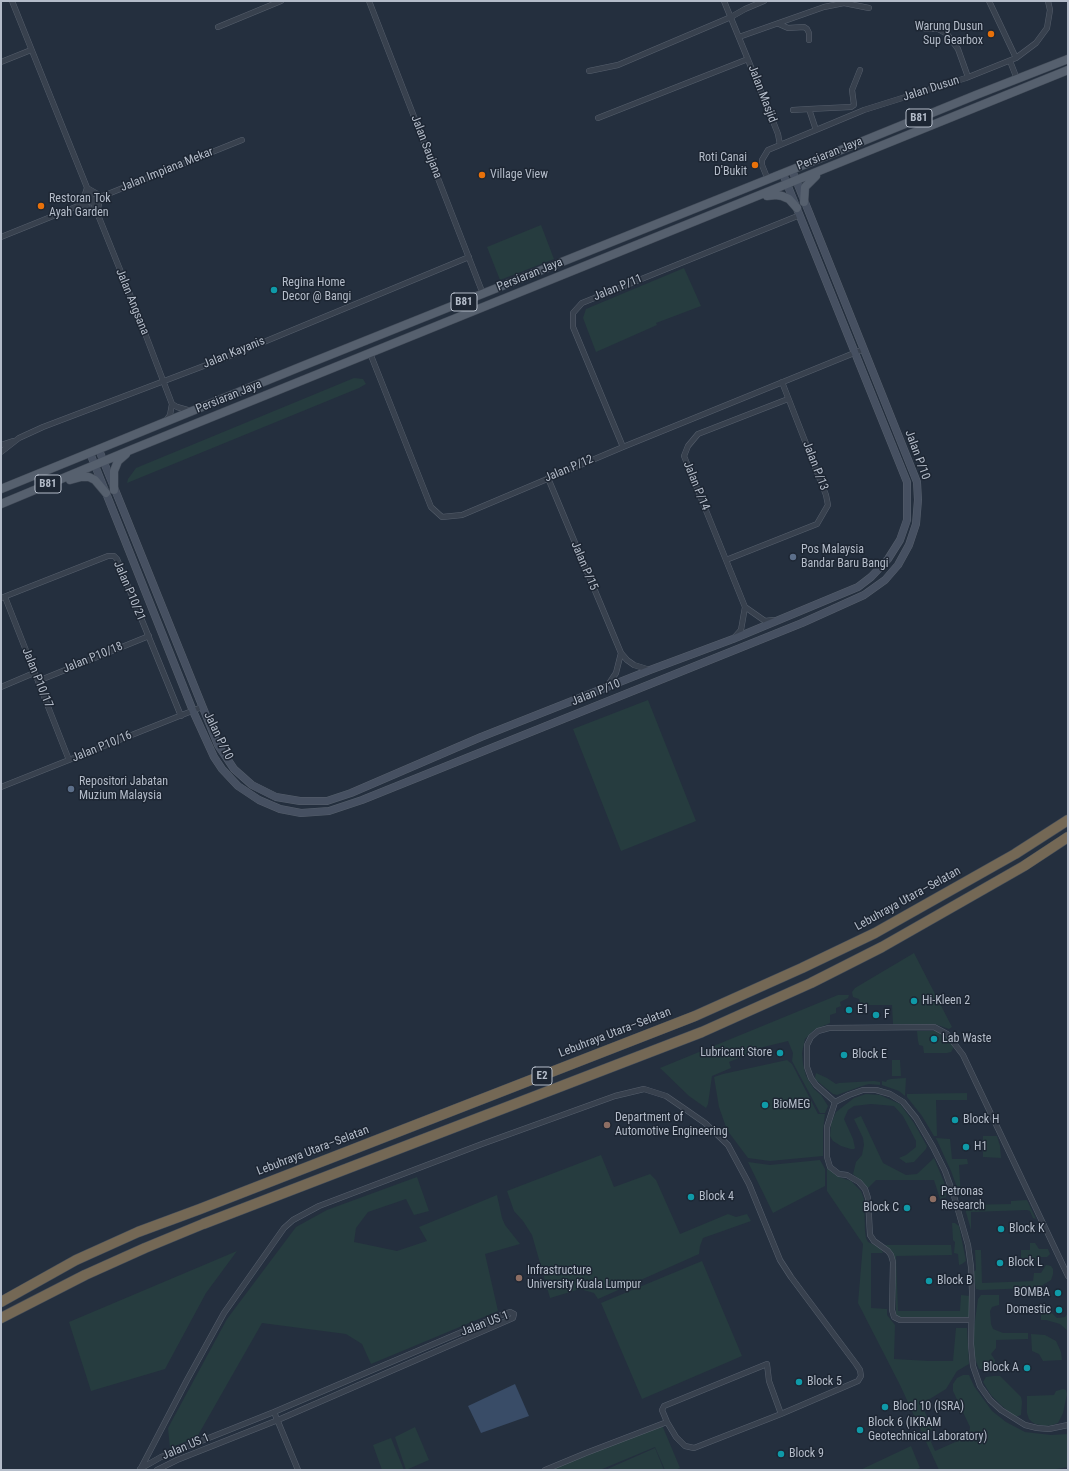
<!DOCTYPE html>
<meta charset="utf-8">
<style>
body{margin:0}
#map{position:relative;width:1069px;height:1471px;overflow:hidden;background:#242f3e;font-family:"Roboto Condensed",sans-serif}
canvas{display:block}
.frame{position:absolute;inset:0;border:2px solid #b4bcc9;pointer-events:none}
</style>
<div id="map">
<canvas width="1069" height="1471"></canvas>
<div class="frame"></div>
</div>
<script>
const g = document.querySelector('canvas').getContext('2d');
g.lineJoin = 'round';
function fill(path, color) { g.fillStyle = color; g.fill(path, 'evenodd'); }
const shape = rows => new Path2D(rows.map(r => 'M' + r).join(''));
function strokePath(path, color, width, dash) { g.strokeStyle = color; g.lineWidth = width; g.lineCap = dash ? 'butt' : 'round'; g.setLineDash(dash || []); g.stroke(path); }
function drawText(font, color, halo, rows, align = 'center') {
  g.font = font + ' "Roboto Condensed",sans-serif'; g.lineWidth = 3; g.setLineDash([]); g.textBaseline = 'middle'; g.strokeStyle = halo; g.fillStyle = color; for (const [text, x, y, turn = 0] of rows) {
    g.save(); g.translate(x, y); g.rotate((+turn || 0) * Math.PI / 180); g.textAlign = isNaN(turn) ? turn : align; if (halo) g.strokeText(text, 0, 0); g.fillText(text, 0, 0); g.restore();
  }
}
fill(shape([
 [541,225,554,259,500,280,487,247],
 [684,268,701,306,656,323,657,325,596,352,583,318,586,309],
 [354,378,363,379,366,384,359,388,127,483,128,479,136,468],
 [648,700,696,821,621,851,573,729],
 [914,953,952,1027,949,1029,935,1024,893,1024,892,1005,861,1005,859,999,853,997,852,992,855,988],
 [838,995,849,995,848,998,840,1002,841,1006,836,1008,836,1013,830,1015,830,1023,814,1030,805,1039,802,1053,803,1064,806,1076,814,1089,821,1095,828,1106,825,1113,820,1113,792,1061,793,1053,788,1041,747,1051,746,1055,729,1062,731,1068,712,1076,708,1104,706,1108,689,1096,660,1068],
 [917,1031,935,1031,940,1032,950,1041,953,1047,953,1049,951,1052,947,1053,924,1053,923,1046,919,1045,918,1041],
 [787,1060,792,1064,818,1114,825,1114,823,1130,823,1156,770,1161,748,1158,727,1130,719,1107,714,1077,723,1074],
 [892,1060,900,1060,901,1076,892,1076],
 [816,1073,827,1078,836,1084,839,1083,874,1081,880,1082,880,1085,869,1084,862,1086,837,1095,833,1094,816,1080,815,1078],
 [906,1078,905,1096,899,1091,882,1085,882,1081,886,1082,887,1080,891,1079],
 [967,1093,967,1100,936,1100,937,1136,934,1136,922,1116,907,1097,907,1094],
 [866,1094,880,1095,900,1104,914,1123,927,1146,926,1149,914,1162,906,1163,899,1158,906,1155,916,1147,916,1141,903,1116,894,1106,871,1104,854,1106,848,1110,844,1119,853,1139,855,1148,854,1149,851,1149,841,1146,833,1141,830,1136,831,1124,836,1112,854,1098],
 [861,1116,883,1163,906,1175,917,1174,934,1158,944,1182,946,1197,940,1199,934,1180,876,1180,868,1188,853,1174,856,1162,862,1155,864,1145,863,1138,854,1119],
 [983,1136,997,1136,1000,1146,1001,1158,983,1157],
 [936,1138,950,1139,952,1159,967,1159,968,1164,959,1165,961,1198,951,1171],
 [601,1155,614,1187,650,1174,656,1180,680,1234,728,1214,736,1217,747,1214,751,1221,703,1238,700,1246,699,1254,598,1299,594,1293,580,1289,550,1298,532,1235,523,1221,514,1211,507,1191],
 [820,1160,825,1169,825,1186,773,1213,748,1162,770,1165],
 [827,1167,839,1177,851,1181,861,1191,864,1199,865,1231,866,1238,868,1242,881,1248,883,1253,871,1253,871,1308,887,1309,887,1315,895,1325,894,1359,929,1361,953,1361,956,1328,967,1328,969,1364,957,1371,946,1389,928,1400,923,1407,932,1430,927,1433,935,1451,969,1436,970,1427,953,1391,953,1384,957,1378,963,1375,969,1375,974,1386,992,1411,1006,1422,1025,1432,1051,1435,1068,1434,1068,1467,1050,1470,939,1470,900,1385,858,1303,863,1244,827,1191],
 [417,1177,429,1211,414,1215,406,1199,368,1212,356,1228,354,1242,397,1251,427,1241,419,1227,497,1195,502,1218,505,1225,520,1244,485,1254,498,1311,371,1364,362,1344,346,1334,262,1323,197,1437,170,1448,168,1428,227,1319,296,1227,327,1210],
 [1027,1200,1036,1219,1033,1218,1030,1211,1027,1210,971,1212,971,1230,964,1205,1011,1204,1011,1201],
 [952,1223,955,1223,959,1226,966,1261,962,1264,959,1265,958,1254,954,1253,955,1242,953,1240],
 [1030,1243,1035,1243,1039,1249,1048,1249,1050,1254,1047,1257,1041,1257,1036,1261,1032,1258,1021,1258,1021,1250,1030,1250],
 [884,1245,951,1245,952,1255,896,1256,898,1311,960,1311,961,1295,970,1296,970,1318,899,1318,896,1315,895,1271,893,1256,889,1248],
 [975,1250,981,1250,982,1283,1033,1281,1034,1273,1041,1273,1046,1265,1051,1266,1053,1269,1053,1274,1051,1280,1041,1286,1031,1288,980,1290,976,1289,973,1272,976,1270],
 [237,1251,206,1293,165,1369,91,1391,69,1322],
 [702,1261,742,1356,642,1399,601,1303],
 [981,1295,999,1295,999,1305,992,1307,990,1311,991,1324,993,1329,1003,1333,1028,1333,1028,1339,996,1340,996,1348,991,1354,995,1360,995,1369,979,1369,974,1356,973,1335,978,1299],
 [1050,1311,1057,1318,1065,1317,1068,1313,1068,1331,1060,1324,1046,1320,1041,1320,1041,1312],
 [1031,1334,1045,1335,1056,1341,1061,1352,1062,1360,1043,1361,1039,1354,1032,1351],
 [993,1376,1000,1376,1021,1397,1022,1402,1021,1415,1015,1417,1002,1406,991,1395,983,1382,986,1377],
 [1063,1389,1066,1390,1067,1394,1063,1413,1058,1423,1052,1425,1046,1426,1035,1424,1032,1422,1029,1419,1027,1413,1027,1396,1054,1395,1056,1391],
 [662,1425,680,1468,675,1470,665,1470,655,1447,600,1470,551,1470],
 [415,1427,429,1460,406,1470,395,1437],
 [391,1438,404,1470,382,1470,373,1445],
 [911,1446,920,1468,914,1470,860,1470],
 [655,1448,664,1470,605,1470]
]), '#263c3f');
fill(shape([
 [515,1384,529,1416,481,1433,468,1406]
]), '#394c67');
const street = shape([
 [12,1,135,307,172,404,170,415,165,422],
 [369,1,483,294],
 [724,1,769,111,778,134,780,145],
 [989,1,1016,58],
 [779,24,788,28,804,27,807,29,809,33,809,40],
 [218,27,281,1],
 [926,29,938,29,947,34,958,49,968,77],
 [739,37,824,7,844,3,869,8],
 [1010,61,1017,79],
 [1,62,31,50],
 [589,71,618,65,731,17,745,9,764,1],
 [793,110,809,109],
 [598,118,748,59],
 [816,130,809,109,851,107,854,105,852,90,860,70],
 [768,180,762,165,762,160,768,150,864,110,966,78,1016,58,1036,43,1047,28,1050,10,1048,1],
 [87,188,101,196],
 [82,204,96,212],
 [82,204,87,188],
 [97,212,101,196],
 [1,237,242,140],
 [370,353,431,507,442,517,462,515,623,447,864,349],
 [172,404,177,407,191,411],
 [1,445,13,441],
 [623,447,573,327,573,313,582,303,800,215],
 [1,452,19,438,43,427,230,356,469,257],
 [548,478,621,653,627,660,634,665,650,670],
 [726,560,817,524,828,505,826,495,782,382],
 [5,597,69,760],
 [1,598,108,556,114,556,117,559,181,716],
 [745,607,765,621,773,620],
 [734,638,741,630,745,607,684,456,688,446,698,434,788,399],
 [38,681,149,636],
 [608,685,616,673,621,653],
 [1,687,34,673],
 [1,787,202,707],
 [835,1102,816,1085,811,1078,807,1067,807,1045,811,1037,818,1031,829,1028,934,1027,947,1034,963,1055,1068,1276],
 [971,1320,900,1320,894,1317,892,1310,893,1262,891,1255,888,1251,874,1241,870,1235,868,1198,865,1189,859,1182,847,1175,839,1174,830,1167,827,1157,827,1127,835,1102,849,1095,863,1090,876,1090,890,1094,903,1102,916,1118,933,1147,945,1171,954,1196,968,1245,971,1267,972,1292,971,1344,973,1366,980,1386,990,1400,1001,1410,1025,1425,1037,1428,1049,1429,1068,1425],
 [274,1412,298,1470],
 [140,1469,161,1457,274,1412,504,1314,510,1312,514,1314,513,1318,497,1325,278,1420,177,1460,157,1470],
 [140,1470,187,1380,224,1313,284,1228,293,1220,319,1206,482,1144,615,1096,644,1089,666,1096,682,1107,705,1123,728,1145,749,1184,780,1260,791,1277,856,1364,860,1370,861,1376,858,1381,781,1414,694,1448,685,1446,676,1437,667,1422,662,1410,664,1406,767,1364,769,1381,781,1414],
 [545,1470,586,1453,667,1422]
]);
const secondary = shape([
 [99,450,218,745,234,769,252,785,276,797,300,801,327,801,351,793,481,737,650,670,733,639,858,587,871,577,888,559,900,540,907,520,907,482,783,174],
 [90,453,193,711,214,757,222,769,238,786,259,800,280,809,301,813,329,811,362,800,802,623,864,595,885,580,898,565,909,545,916,524,918,500,917,482,792,170]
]);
const primary = shape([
 [767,196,776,195,782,196,789,199,797,208],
 [804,202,805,187,816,176],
 [70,480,81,477,89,477,95,480,106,493],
 [1,489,300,367,841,150,976,95,1068,59],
 [114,490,114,471,118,461,126,454],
 [1,504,133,449,1068,70]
]);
const highway = shape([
 [1,1302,76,1260,138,1232,200,1209,695,1016,802,968,875,933,1015,854,1068,820],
 [1,1318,85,1275,145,1248,203,1224,702,1032,811,983,882,947,961,902,1024,866,1068,837]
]);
strokePath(street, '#565f6c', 6);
strokePath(secondary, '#565f6c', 8);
strokePath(primary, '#414a57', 9);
strokePath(highway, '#434c59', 11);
strokePath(street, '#38414e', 5);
strokePath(secondary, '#465061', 7);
strokePath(primary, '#56606e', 8);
strokePath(highway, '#746855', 10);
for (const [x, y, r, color] of [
 [991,34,4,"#e8710a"],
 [755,165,4,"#e8710a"],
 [482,175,4,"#e8710a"],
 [41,206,4,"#e8710a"],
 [274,290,4,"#0f9aa8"],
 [793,557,4,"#5c6f8a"],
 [71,789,4,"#5c6f8a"],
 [914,1001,4,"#0f9aa8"],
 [849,1010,4,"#0f9aa8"],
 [876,1015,4,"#0f9aa8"],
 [934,1039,4,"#0f9aa8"],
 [780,1053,4,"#0f9aa8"],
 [844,1055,4,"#0f9aa8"],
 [765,1105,4,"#0f9aa8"],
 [955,1120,4,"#0f9aa8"],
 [607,1125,4,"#8d6e63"],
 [966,1147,4,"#0f9aa8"],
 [691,1197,4,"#0f9aa8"],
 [933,1199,4,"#8d6e63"],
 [907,1208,4,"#0f9aa8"],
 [1001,1229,4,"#0f9aa8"],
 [1000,1263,4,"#0f9aa8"],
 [519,1278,4,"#8d6e63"],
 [929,1281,4,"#0f9aa8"],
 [1058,1293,4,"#0f9aa8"],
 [1059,1310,4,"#0f9aa8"],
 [1027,1368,4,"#0f9aa8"],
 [799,1382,4,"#0f9aa8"],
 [885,1407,4,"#0f9aa8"],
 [860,1430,4,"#0f9aa8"],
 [781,1454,4,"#0f9aa8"]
]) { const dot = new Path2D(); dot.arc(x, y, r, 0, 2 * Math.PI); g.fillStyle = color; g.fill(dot); strokePath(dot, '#1d2633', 1.5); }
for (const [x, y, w] of [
 [919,118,26],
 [464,302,26],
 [48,484,26],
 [542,1076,20]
]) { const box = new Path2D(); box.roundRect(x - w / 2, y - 9, w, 18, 3); g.fillStyle = '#1d2633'; g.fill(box); strokePath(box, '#b4bcc9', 1); }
drawText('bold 11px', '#b4bcc9', null, [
 ["B81",919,118],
 ["B81",464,302],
 ["B81",48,484],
 ["E2",542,1076]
]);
drawText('12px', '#b4bcc9', '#1d2633', [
 ["Warung Dusun",983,27,"right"],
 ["Sup Gearbox",983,41,"right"],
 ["Roti Canai",747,158,"right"],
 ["D'Bukit",747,172,"right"],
 ["Village View",490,175],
 ["Restoran Tok",49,199],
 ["Ayah Garden",49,213],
 ["Regina Home",282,283],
 ["Decor @ Bangi",282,297],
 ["Pos Malaysia",801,550],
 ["Bandar Baru Bangi",801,564],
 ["Repositori Jabatan",79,782],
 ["Muzium Malaysia",79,796],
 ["Hi-Kleen 2",922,1001],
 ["E1",857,1010],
 ["F",884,1015],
 ["Lab Waste",942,1039],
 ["Lubricant Store",772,1053,"right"],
 ["Block E",852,1055],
 ["BioMEG",773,1105],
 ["Department of",615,1118],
 ["Automotive Engineering",615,1132],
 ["Block H",963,1120],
 ["H1",974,1147],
 ["Petronas",941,1192],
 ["Research",941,1206],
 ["Block 4",699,1197],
 ["Block C",899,1208,"right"],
 ["Block K",1009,1229],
 ["Block L",1008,1263],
 ["Infrastructure",527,1271],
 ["University Kuala Lumpur",527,1285],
 ["Block B",937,1281],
 ["BOMBA",1050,1293,"right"],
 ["Domestic",1051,1310,"right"],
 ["Block A",1019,1368,"right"],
 ["Block 5",807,1382],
 ["Blocl 10 (ISRA)",893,1407],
 ["Block 6 (IKRAM",868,1423],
 ["Geotechnical Laboratory)",868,1437],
 ["Block 9",789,1454]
], 'left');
drawText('12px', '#b4bcc9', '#1d2633', [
 ["Jalan Dusun",931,89,-18],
 ["Jalan Masjid",762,94,69],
 ["Jalan Saujana",426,147,69],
 ["Persiaran Jaya",830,154,-22],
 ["Jalan Impiana Mekar",167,170,-22],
 ["Persiaran Jaya",530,275,-22],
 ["Jalan P/11",618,288,-22],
 ["Jalan Angsana",132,302,68],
 ["Jalan Kayanis",234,353,-22],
 ["Persiaran Jaya",229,397,-22],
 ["Jalan P/10",917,455,70],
 ["Jalan P/13",815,466,69],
 ["Jalan P/12",569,469,-23],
 ["Jalan P/14",696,486,68],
 ["Jalan P/15",584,566,67],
 ["Jalan P10/21",129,591,67],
 ["Jalan P10/18",93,658,-22],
 ["Jalan P10/17",37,678,68],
 ["Jalan P/10",596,693,-22],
 ["Jalan P/10",218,736,64],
 ["Jalan P10/16",102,747,-22],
 ["Lebuhraya Utara–Selatan",908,899,-29],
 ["Lebuhraya Utara–Selatan",615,1033,-21],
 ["Lebuhraya Utara–Selatan",313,1151,-21],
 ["Jalan US 1",485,1324,-21],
 ["Jalan US 1",186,1447,-23]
]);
</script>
